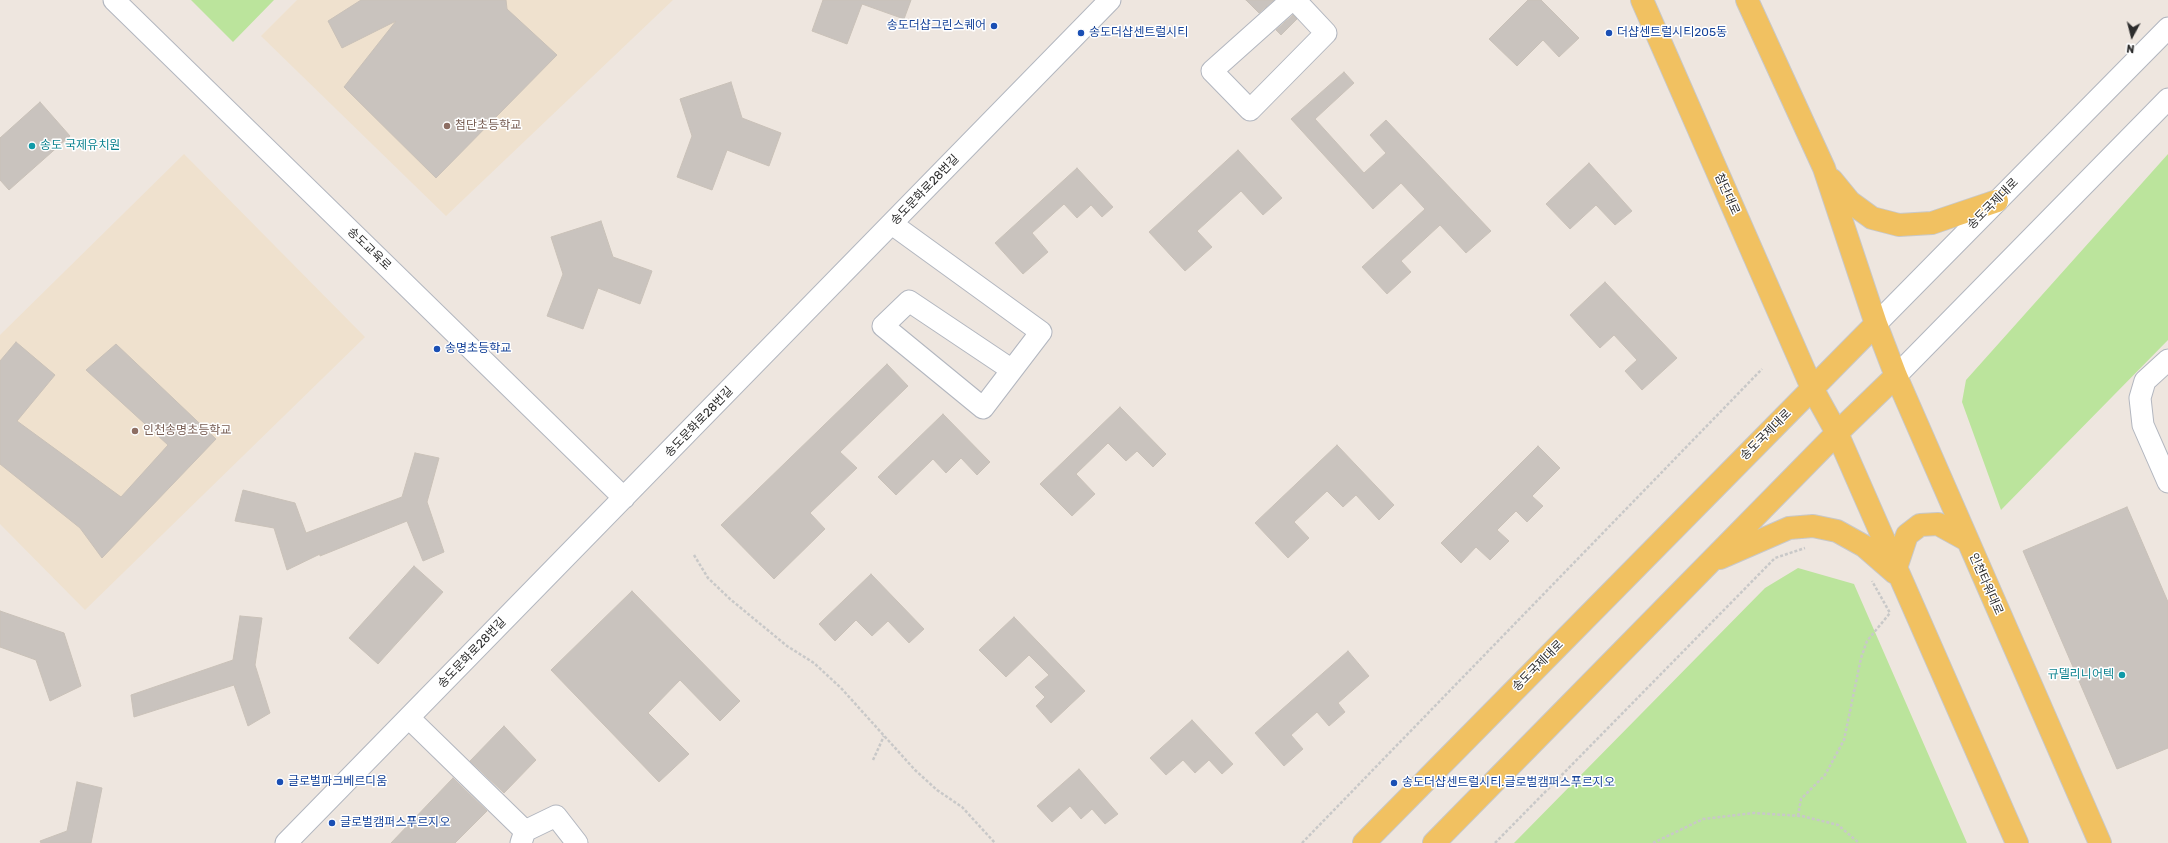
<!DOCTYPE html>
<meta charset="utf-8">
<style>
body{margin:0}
#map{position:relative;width:2168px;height:843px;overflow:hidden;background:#eee6df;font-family:Rubik,sans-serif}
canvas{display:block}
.north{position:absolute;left:2112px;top:16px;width:40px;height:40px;-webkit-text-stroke:3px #fff;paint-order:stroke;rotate:187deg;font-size:11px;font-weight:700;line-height:16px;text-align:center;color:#2c2c2c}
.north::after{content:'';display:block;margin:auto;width:14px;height:18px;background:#2c2c2c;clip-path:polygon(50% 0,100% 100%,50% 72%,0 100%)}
</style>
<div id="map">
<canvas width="2168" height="843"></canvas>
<div class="north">N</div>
</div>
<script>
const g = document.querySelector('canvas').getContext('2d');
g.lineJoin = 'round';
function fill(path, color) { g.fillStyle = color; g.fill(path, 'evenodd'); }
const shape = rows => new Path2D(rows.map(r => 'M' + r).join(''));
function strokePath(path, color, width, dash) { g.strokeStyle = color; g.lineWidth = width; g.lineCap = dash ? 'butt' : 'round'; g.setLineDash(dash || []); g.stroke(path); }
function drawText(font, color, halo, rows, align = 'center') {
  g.font = font + ' Rubik,"Noto Sans KR",sans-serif'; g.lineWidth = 3; g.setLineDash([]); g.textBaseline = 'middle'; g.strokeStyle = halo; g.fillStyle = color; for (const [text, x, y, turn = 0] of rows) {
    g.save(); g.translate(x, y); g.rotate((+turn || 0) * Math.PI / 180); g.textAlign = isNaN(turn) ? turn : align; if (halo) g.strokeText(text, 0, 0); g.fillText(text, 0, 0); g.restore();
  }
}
fill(shape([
 [297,0,673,0,446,216,261,36],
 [184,154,365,337,85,610,0,524,0,335]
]), '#efe1ce');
fill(shape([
 [191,0,274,0,233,42],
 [2168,154,2168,340,2001,510,1962,402,1966,380],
 [1798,568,1854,584,1967,843,1514,843,1765,588]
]), '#bbe49c');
const building = shape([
 [361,0,506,0,507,9,557,55,436,178,344,87,396,21,342,48,328,21,361,0],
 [823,0,911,0,904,19,862,4,847,44,812,31,823,0],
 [1246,0,1274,0,1259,13,1246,0],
 [1528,0,1541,0,1579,38,1559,57,1543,40,1517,66,1489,39,1528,0],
 [1293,15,1297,19,1281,35,1276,30,1293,15],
 [1344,72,1354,83,1315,119,1364,173,1386,153,1370,135,1386,120,1491,231,1466,253,1440,225,1401,261,1411,272,1387,294,1362,267,1425,209,1401,183,1373,209,1291,119,1344,72],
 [731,82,742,118,781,133,769,166,727,150,712,190,677,177,692,136,680,99,731,82],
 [40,102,70,136,9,190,0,180,0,138,40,102],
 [1238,150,1282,198,1263,215,1241,191,1197,231,1212,247,1185,271,1149,232,1238,150],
 [1589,163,1632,211,1615,225,1596,205,1570,229,1546,204,1589,163],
 [1077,168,1113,207,1102,217,1091,205,1077,218,1064,204,1032,233,1048,252,1023,274,995,243,1077,168],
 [601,221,613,257,652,271,640,304,598,288,583,329,547,316,563,274,551,237,601,221],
 [1605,282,1677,358,1642,390,1625,371,1637,360,1614,335,1600,348,1570,315,1605,282],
 [16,342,55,375,17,421,121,497,168,445,86,370,116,344,216,439,102,558,80,528,0,464,0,361,16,342],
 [887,364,908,386,840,452,857,468,810,513,825,529,774,579,721,525,887,364],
 [1120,407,1166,454,1153,467,1137,451,1126,461,1108,443,1076,474,1095,494,1072,516,1040,484,1120,407],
 [943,414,990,462,977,475,961,458,946,473,933,459,896,495,878,477,943,414],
 [1337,445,1394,505,1379,520,1356,495,1343,507,1327,491,1294,522,1309,538,1288,558,1255,523,1337,445],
 [1538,446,1560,468,1532,496,1543,506,1527,522,1516,511,1497,530,1509,541,1490,560,1476,547,1461,563,1441,543,1538,446],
 [415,453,439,458,427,502,444,552,423,561,407,521,320,556,320,554,287,570,274,528,235,521,243,490,295,503,306,533,402,497,415,453],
 [2127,507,2168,602,2168,748,2117,769,2023,551,2127,507],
 [414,566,443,592,378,664,349,638,414,566],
 [871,574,924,629,909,643,888,621,872,636,856,620,835,641,819,624,871,574],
 [632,591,740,701,720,721,680,680,648,713,689,754,659,782,551,670,632,591],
 [0,611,64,633,81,686,50,701,36,660,0,647,0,611],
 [240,616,262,618,255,665,270,713,248,726,234,685,134,717,131,695,233,660,240,616],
 [1014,617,1085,691,1051,723,1036,706,1045,697,1035,687,1049,675,1029,655,1006,677,979,650,1014,617],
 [1348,651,1369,676,1338,703,1345,712,1329,726,1317,712,1291,735,1303,749,1284,766,1255,733,1348,651],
 [1192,720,1233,764,1222,774,1209,760,1195,773,1183,760,1166,775,1150,758,1192,720],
 [504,726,536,760,504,793,470,761,504,726],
 [1079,769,1118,814,1105,824,1092,809,1081,819,1070,806,1052,822,1037,806,1079,769],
 [453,778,487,811,455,843,391,843,453,778],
 [77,782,102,788,91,843,41,843,40,841,67,831,77,782]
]);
fill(building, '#c9c3be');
strokePath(building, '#c9c1b8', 1);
const minor = shape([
 [114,0,624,498],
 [1286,5,1212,71,1250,110,1326,33,1295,0],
 [892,224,1041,332,983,408,883,326,909,301,1012,370],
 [1876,324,2168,28],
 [2168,360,2145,381,2140,398,2143,425,2168,482],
 [1896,376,2168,99],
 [409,718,525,831],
 [286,843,1110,0],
 [521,843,525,831,556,816,577,843]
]);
const major = shape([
 [1642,0,1812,388,1837,433,2017,843],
 [1747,0,1824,168,1876,324,1896,376,2100,843],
 [1832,180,1850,202,1872,218,1899,225,1932,223,1997,201],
 [1720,558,1789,528,1813,526,1837,531,1864,546,1895,573],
 [1896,568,1907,535,1920,525,1938,524,1967,540],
 [1364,843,1876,324],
 [1434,843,1837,433,1896,376]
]);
strokePath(minor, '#b2b6bf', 23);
strokePath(major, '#c8c8c8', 24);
strokePath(shape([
 [694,555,708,578,730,599,787,646,814,663,841,688,915,770,937,790,962,807,995,843],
 [873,760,884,736],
 [1798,816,1801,799,1825,775,1844,740,1861,658,1867,641,1890,613,1872,581],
 [1302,843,1762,369],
 [1495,843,1775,558,1805,548],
 [1653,843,1703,819,1754,813,1802,816,1838,825,1859,843]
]), '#c8c8c8', 2.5, [3, 2]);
strokePath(minor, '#fff', 21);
strokePath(major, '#f1c161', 22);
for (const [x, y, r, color] of [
 [994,26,4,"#1a4fb4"],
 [1081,33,4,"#1a4fb4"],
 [1609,33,4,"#1a4fb4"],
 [447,126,4,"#8d6e63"],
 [32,146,4,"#0f9aa8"],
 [437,349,4,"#1a4fb4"],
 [135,431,4,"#8d6e63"],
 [2122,675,4,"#0f9aa8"],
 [280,782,4,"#1a4fb4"],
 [1394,783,4,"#1a4fb4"],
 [332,823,4,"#1a4fb4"]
]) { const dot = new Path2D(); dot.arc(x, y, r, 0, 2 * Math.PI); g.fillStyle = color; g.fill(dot); strokePath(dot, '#fff', 1.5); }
drawText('12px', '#164399', '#fff', [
 ["송도더샵그린스퀘어",986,26,"right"],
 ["송도더샵센트럴시티",1089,33],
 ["더샵센트럴시티205동",1617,33],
 ["송명초등학교",445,349],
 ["글로벌파크베르디움",288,782],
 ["송도더샵센트럴시티.글로벌캠퍼스푸르지오",1402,783],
 ["글로벌캠퍼스푸르지오",340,823]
], 'left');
drawText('12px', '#785e54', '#fff', [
 ["첨단초등학교",455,126],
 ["인천송명초등학교",143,431]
], 'left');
drawText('12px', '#0d838f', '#fff', [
 ["송도 국제유치원",40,146],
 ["규델리니어텍",2114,675,"right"]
], 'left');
drawText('12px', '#2c2c2c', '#fff', [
 ["송도문화로28번길",925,190,-46],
 ["첨단대로",1727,194,66],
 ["송도국제대로",1993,204,-45],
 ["송도교육로",369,249,44],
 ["송도문화로28번길",699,422,-46],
 ["송도국제대로",1766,435,-45],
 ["인천타워대로",1986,584,66],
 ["송도문화로28번길",472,653,-46],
 ["송도국제대로",1538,666,-45]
]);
</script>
